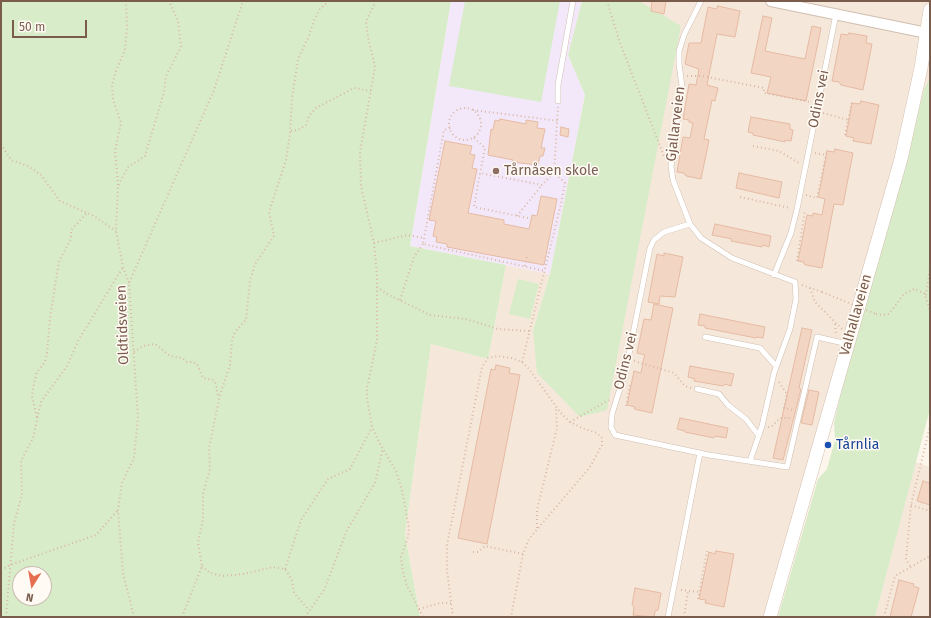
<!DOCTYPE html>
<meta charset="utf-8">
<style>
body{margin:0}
#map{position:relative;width:931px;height:618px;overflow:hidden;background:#fdf6ec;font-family:"Fira Sans",sans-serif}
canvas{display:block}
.frame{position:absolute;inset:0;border:2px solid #7a5c4d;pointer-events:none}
.north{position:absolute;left:12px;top:566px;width:40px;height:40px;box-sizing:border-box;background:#fffaf3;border:1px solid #cabbb1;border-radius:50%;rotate:191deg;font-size:11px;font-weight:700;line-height:16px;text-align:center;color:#7a5c4d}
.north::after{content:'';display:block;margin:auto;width:14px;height:18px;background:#e76f51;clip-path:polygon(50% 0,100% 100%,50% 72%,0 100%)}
.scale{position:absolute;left:12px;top:20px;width:75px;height:18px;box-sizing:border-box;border:2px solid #7a5c4d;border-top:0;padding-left:5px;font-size:12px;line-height:14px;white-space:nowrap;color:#7a5c4d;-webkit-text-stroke:3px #fffaf3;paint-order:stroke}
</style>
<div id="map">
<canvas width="931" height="618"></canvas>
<div class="frame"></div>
<div class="north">N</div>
<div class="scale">50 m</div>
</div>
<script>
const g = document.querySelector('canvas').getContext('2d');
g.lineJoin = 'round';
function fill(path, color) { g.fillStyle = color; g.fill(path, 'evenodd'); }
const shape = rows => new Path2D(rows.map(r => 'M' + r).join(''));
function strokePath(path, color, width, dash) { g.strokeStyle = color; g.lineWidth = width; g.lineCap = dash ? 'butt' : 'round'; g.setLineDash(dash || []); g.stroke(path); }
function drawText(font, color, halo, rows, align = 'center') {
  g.font = font + ' "Fira Sans",sans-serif'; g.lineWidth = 3; g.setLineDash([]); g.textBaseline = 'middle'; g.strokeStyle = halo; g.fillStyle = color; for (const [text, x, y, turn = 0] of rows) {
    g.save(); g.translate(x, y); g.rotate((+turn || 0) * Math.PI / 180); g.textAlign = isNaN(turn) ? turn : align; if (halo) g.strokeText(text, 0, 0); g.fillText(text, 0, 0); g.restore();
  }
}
fill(shape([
 [639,1,930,1,930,78,924,89,908,154,777,617,420,617,405,534,431,344,488,359,506,265,550,274,533,330,681,27],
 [915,462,930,467,930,617,875,617]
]), '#f5e8da');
fill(shape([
 [451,1,582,1,568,55,585,95,550,274,410,246]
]), '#f3e8fa');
fill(shape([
 [1,1,451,1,410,246,506,265,488,359,431,344,405,534,420,617,1,617],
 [20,574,44,574,44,598,20,598],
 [465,1,560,1,541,102,449,86],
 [582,1,639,1,681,26,607,410,580,417,537,373,533,330,550,274,585,95,568,55],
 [930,78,930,409,875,617,778,617,818,479,827,469,835,440,834,423,842,388,908,154,924,89],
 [518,279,539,284,530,319,509,314]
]), '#d8ecc9');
const building = shape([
 [652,1,666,1,664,14,651,11,652,1],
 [718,6,740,11,735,37,717,34,707,85,718,88,715,101,712,100,704,139,709,140,701,179,686,176,684,173,677,172,683,137,690,138,693,123,689,122,689,120,683,119,689,84,696,85,699,69,685,64,689,43,701,43,708,7,716,9,718,6],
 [763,16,772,18,765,51,805,59,812,26,821,28,806,101,767,93,771,77,751,73,763,16],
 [849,33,867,36,866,43,872,44,863,90,841,85,839,82,832,81,841,34,848,35,849,33],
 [861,101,879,105,871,144,853,141,854,138,846,136,852,103,860,104,861,101],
 [751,117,790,124,790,129,793,130,791,141,785,140,785,142,753,135,753,133,748,132,751,117],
 [500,119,526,124,526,120,538,122,537,128,545,129,541,148,545,148,543,156,540,156,538,165,512,162,513,160,488,155,491,129,493,130,495,120,499,121,500,119],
 [561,127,569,129,568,137,560,135,561,127],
 [445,141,472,146,470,154,475,155,472,168,477,169,468,213,504,220,504,224,529,229,532,215,537,216,541,196,557,199,544,265,447,247,447,244,436,242,437,237,433,236,436,221,429,220,445,141],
 [835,149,853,153,843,205,834,204,822,268,806,265,804,264,804,262,798,261,807,215,813,216,813,213,822,215,825,199,818,197,821,184,827,151,834,152,835,149],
 [739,173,782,182,779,198,736,188,739,173],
 [715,224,771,236,769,247,763,245,762,247,731,241,732,239,712,235,715,224],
 [664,253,683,257,675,297,660,296,659,304,648,302,657,254,664,256,664,253],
 [654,304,673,308,652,413,634,409,635,407,627,405,634,371,641,373,644,357,645,355,637,353,644,319,651,320,654,304],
 [700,314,765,327,763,338,756,337,756,338,705,328,705,326,698,325,700,314],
 [802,328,812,330,799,388,801,389,783,460,773,458,802,328],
 [496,365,510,368,509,373,520,375,487,544,458,538,491,369,495,370,496,365],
 [690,366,734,374,731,386,725,384,723,386,694,381,695,379,688,377,690,366],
 [809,390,819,392,812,425,801,423,809,390],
 [680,418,728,428,726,438,715,436,714,438,685,432,685,431,677,429,680,418],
 [923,481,930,483,930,505,917,501,923,481],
 [716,551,734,554,724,607,705,603,706,600,699,599,709,552,715,554,716,551],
 [899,580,914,584,913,586,919,588,911,617,890,617,899,580],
 [635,588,661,593,658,610,655,611,654,617,633,615,634,607,632,605,635,588]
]);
fill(building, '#f3d5c3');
strokePath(building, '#e6bba3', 1);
const lane = shape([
 [701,1,684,35,679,51,679,64,682,86,671,166,673,180,690,224,701,238,732,258,795,282,796,299,790,329,774,373,762,426,750,461],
 [558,101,558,85,573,1],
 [690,224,664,232,654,240,650,248,626,369,612,414,611,427,615,435,709,455,787,467,817,337,848,344],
 [774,275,791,233,797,209,836,14],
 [705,337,760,348,776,366],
 [697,389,719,394,728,405,746,419,759,436],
 [668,617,700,453]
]);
const street = shape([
 [771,1,927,33]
]);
const secondary = shape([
 [770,617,901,159,921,68,930,10]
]);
strokePath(lane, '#d1beb0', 6);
strokePath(street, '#d1beb0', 12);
strokePath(secondary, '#d6c0b0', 14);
strokePath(shape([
 [376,1,366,21,368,37,375,67,360,152,361,186,374,243,377,275,377,340,367,388,367,398,372,427,379,442,396,471,402,490,409,528,408,537,401,557,403,572,407,586,423,617],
 [607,1,620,43,665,159],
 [687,76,702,76,764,88,764,93,811,102],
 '449 124a16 16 0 1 1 32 0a16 16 0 1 1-32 0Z',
 [473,110,559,121],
 [823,113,848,120],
 [450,128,444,130,423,244,545,271],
 [291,131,298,130,306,125,309,116,316,108,354,88,371,91],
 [845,135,852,102],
 [474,138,485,148,480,173],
 [1,144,11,160,28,166,41,175,60,201,94,216,116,231],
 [753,146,779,151,799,163],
 [815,153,826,155],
 [118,185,115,151,121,123,113,100,112,85,116,71,125,50,127,27,126,1],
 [806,195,817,198,827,150],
 [740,197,790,208],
 [517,216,542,185],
 [528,218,474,207,480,173,542,185,554,172],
 [374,243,407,235,424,238],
 [797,261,805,210],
 [525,266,527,255],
 [129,283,123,267,116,231,118,186,128,167,145,156,164,92,166,76,181,47,178,21,169,1],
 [802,285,822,292],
 [377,287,387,294,430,315,466,319,498,329,529,331],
 [810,288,815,302,842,329],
 [926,295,930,268],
 [400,300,414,257,423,244],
 [876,314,882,315,889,314,904,294,914,289,924,293,930,310],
 [835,324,836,334],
 [134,352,143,346,155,344,170,356,182,358,187,362,193,362,197,364,203,378,213,380,216,384,218,397],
 [634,361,674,373,685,386,691,388],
 [522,362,561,204,565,183,554,172,558,107],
 [779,382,787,394,784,408,793,410],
 [626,406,630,384],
 [37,417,32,396,34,383,37,372,45,362,47,353,50,318,59,261,71,239,71,230,87,213],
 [570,422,609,400],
 [768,427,772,426,780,418,791,418],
 [911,505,930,511],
 [537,528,537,510,557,428,556,409],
 [473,552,478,552,485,546,523,554],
 [202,566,210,573,222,576,244,574,273,567,285,569,292,580,294,593,309,610],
 [910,566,906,559,911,505,930,426],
 [285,569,301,520,328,479,350,469,372,427],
 [1,570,10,565,96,535,118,510],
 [681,590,699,592],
 [698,599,707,551],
 [419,609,440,603,451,603],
 [633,616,639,617],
 [6,617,14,523,22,495,21,461,33,438,41,402,67,366,78,341,123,267],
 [134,617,123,573,118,510,122,483,134,458,138,418,129,283,214,90,243,1],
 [182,617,202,566,198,543,203,519,203,494,210,469,209,448,220,395,230,365,232,340,235,332,246,320,250,281,255,264,274,236,269,212,286,160,290,134,292,98,298,59,309,36,314,20,320,9,329,1],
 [305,617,324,590,347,530,375,483,383,448],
 [453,617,447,570,447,545,482,367,488,358,498,356,511,358,522,362,529,369,560,412,570,422,582,428,597,433,602,438,602,445,590,467,529,539,523,554,511,617],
 [684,617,688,591],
 [884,617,895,576,930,556]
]), '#d9b8a5', 2, [1, 3]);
strokePath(lane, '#fff', 5);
strokePath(street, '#fff', 10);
strokePath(secondary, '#fff', 13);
strokePath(shape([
 [822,292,876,314]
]), '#d9b8a5', 2, [1, 3]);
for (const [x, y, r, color] of [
 [496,171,4,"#8d6e63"],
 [828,445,4,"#1a4fb4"]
]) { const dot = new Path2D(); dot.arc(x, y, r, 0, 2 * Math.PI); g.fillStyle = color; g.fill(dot); strokePath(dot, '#fffaf3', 1.5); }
drawText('14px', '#7a5c4d', '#fffaf3', [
 ["Odins vei",819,99,-79],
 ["Gjallarveien",676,124,-83],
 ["Valhallaveien",856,315,-74],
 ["Oldtidsveien",123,325,-92],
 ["Odins vei",626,361,-76]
]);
drawText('14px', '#785e54', '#fffaf3', [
 ["Tårnåsen skole",504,171]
], 'left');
drawText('14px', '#164399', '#fffaf3', [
 ["Tårnlia",836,445]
], 'left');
</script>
